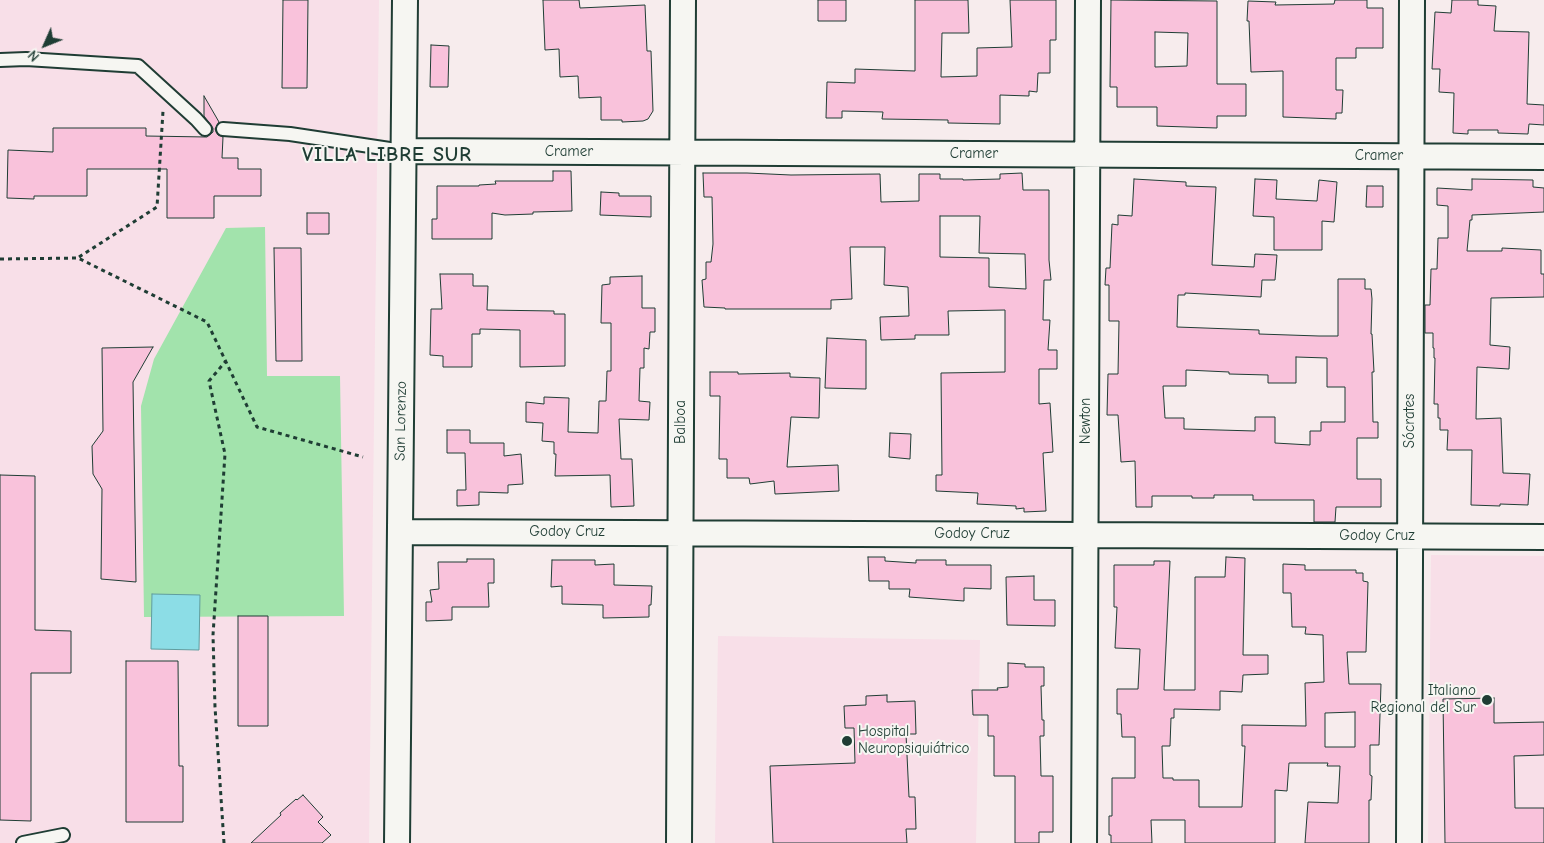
<!DOCTYPE html>
<meta charset="utf-8">
<style>
body{margin:0}
#map{position:relative;width:1544px;height:843px;overflow:hidden;background:#f7eced;font-family:"Comic Neue",sans-serif}
canvas{display:block}
.north{position:absolute;left:20px;top:20px;width:50px;height:50px;-webkit-text-stroke:4px #f6f6f2;paint-order:stroke;rotate:226deg;font-size:14px;font-weight:700;line-height:20px;text-align:center;color:#1f3d34}
.north::after{content:'';display:block;margin:auto;width:18px;height:22px;background:#1f3d34;clip-path:polygon(50% 0,100% 100%,50% 72%,0 100%)}
</style>
<div id="map">
<canvas width="1544" height="843"></canvas>
<div class="north">N</div>
</div>
<script>
const g = document.querySelector('canvas').getContext('2d');
g.lineJoin = 'round';
function fill(path, color) { g.fillStyle = color; g.fill(path, 'evenodd'); }
const shape = rows => new Path2D(rows.map(r => 'M' + r).join(''));
function strokePath(path, color, width, dash) { g.strokeStyle = color; g.lineWidth = width; g.lineCap = dash ? 'butt' : 'round'; g.setLineDash(dash || []); g.stroke(path); }
function drawText(font, color, halo, rows, align = 'center') {
  g.font = font + ' "Comic Neue",sans-serif'; g.lineWidth = 4; g.setLineDash([]); g.textBaseline = 'middle'; g.strokeStyle = halo; g.fillStyle = color; for (const [text, x, y, turn = 0] of rows) {
    g.save(); g.translate(x, y); g.rotate((+turn || 0) * Math.PI / 180); g.textAlign = isNaN(turn) ? turn : align; if (halo) g.strokeText(text, 0, 0); g.fillText(text, 0, 0); g.restore();
  }
}
fill(shape([
 [0,0,379,0,369,843,0,843],
 [1431,555,1544,556,1544,843,1428,843],
 [718,636,980,640,976,843,715,843]
]), '#f8dfe8');
fill(shape([
 [265,227,267,376,340,376,344,616,144,617,141,406,154,359,226,228]
]), '#a2e3ac');
const water = shape([
 [152,594,200,595,199,650,151,649,152,594]
]);
fill(water, '#8cdde6');
strokePath(water, '#609d9f', 1);
const building = shape([
 [283,0,308,0,307,88,282,88,283,0],
 [543,0,579,0,580,8,645,5,647,51,651,51,653,111,648,119,643,121,622,122,622,120,601,120,601,97,579,98,578,76,560,77,559,49,545,50,543,0],
 [818,0,846,0,846,21,818,21,818,0],
 [915,0,968,0,969,33,942,33,941,77,977,76,977,48,1012,47,1010,0,1056,0,1056,40,1050,40,1050,73,1038,73,1037,92,1029,91,1029,96,1000,95,1000,124,948,123,948,120,882,119,883,112,842,111,842,118,826,118,827,82,855,83,855,69,915,71,915,0],
 [1111,0,1217,1,1217,84,1246,84,1246,116,1217,116,1217,128,1157,126,1157,107,1117,107,1117,87,1110,87,1111,0],
 [1155,32,1188,33,1187,66,1155,67,1155,32],
 [1335,0,1367,0,1367,8,1383,8,1383,48,1356,48,1356,58,1336,58,1336,90,1343,90,1342,113,1336,113,1336,119,1283,117,1283,71,1251,72,1249,21,1247,21,1248,1,1276,2,1275,5,1334,4,1335,0],
 [1452,0,1478,0,1478,5,1496,6,1494,31,1529,32,1527,104,1544,105,1544,125,1529,124,1528,134,1498,133,1498,130,1468,130,1468,134,1453,133,1454,93,1439,92,1440,69,1432,69,1435,12,1451,13,1452,0],
 [431,45,449,46,448,87,430,87,431,45],
 [204,96,219,122,215,129,218,135,223,137,222,158,238,158,238,169,261,169,261,196,214,196,214,218,167,218,167,169,87,169,87,196,34,196,34,199,7,198,8,150,53,152,53,128,146,128,146,136,207,137,213,132,213,128,204,116,204,96],
 [553,171,571,171,572,211,533,212,533,214,505,215,492,213,492,239,432,239,432,219,437,219,437,186,479,186,479,185,496,184,495,181,553,181,553,171],
 [703,173,747,173,791,175,880,174,881,202,919,201,919,174,940,174,940,179,963,179,963,180,1000,179,1000,174,1022,173,1023,190,1049,190,1049,260,1051,280,1044,280,1043,320,1050,320,1048,350,1057,350,1057,369,1039,369,1039,404,1050,403,1053,452,1043,453,1046,511,1024,512,1024,508,1016,509,1016,506,977,504,978,493,936,491,936,475,942,475,941,373,1005,372,1005,310,948,311,949,335,915,335,915,339,881,340,880,317,909,316,908,287,884,285,885,247,850,247,852,299,831,300,831,309,725,309,725,308,704,307,702,280,706,279,706,262,711,262,713,244,712,197,704,197,703,173],
 [940,216,980,216,979,253,1025,254,1026,289,989,287,989,258,940,257,940,216],
 [1134,179,1186,182,1186,186,1216,187,1212,265,1254,267,1255,254,1277,255,1275,280,1262,280,1261,297,1185,293,1185,295,1178,295,1177,327,1259,330,1259,334,1319,336,1338,336,1338,279,1365,279,1365,289,1371,289,1372,299,1371,334,1372,334,1374,372,1372,372,1373,422,1378,422,1378,438,1357,438,1357,479,1381,479,1381,507,1336,507,1335,522,1314,522,1314,500,1253,500,1253,495,1214,495,1214,498,1192,498,1192,496,1152,496,1152,507,1136,507,1135,461,1121,462,1118,415,1107,415,1108,374,1118,374,1119,321,1109,321,1109,285,1105,285,1106,268,1110,268,1112,224,1118,225,1118,215,1132,216,1134,179],
 [1296,357,1327,358,1327,387,1345,387,1345,422,1321,422,1321,431,1310,431,1310,445,1275,443,1275,417,1255,417,1255,431,1184,429,1184,418,1165,418,1163,386,1186,386,1186,370,1229,372,1229,374,1268,375,1268,383,1296,383,1296,357],
 [1255,179,1277,180,1276,199,1317,201,1319,180,1337,182,1334,222,1322,221,1322,250,1274,250,1274,217,1253,216,1255,179],
 [1472,179,1533,180,1533,187,1544,188,1544,212,1472,215,1472,220,1470,220,1467,251,1502,251,1502,248,1541,250,1541,274,1544,274,1544,297,1491,298,1490,345,1510,347,1509,369,1477,367,1476,419,1501,418,1503,473,1530,474,1528,505,1500,504,1500,506,1471,505,1472,450,1447,450,1448,430,1440,430,1440,418,1438,418,1438,404,1434,404,1435,358,1434,358,1434,348,1433,348,1433,333,1425,333,1425,305,1430,305,1431,269,1437,269,1438,238,1448,238,1448,206,1437,205,1437,188,1472,190,1472,179],
 [1367,186,1383,186,1383,207,1366,207,1367,186],
 [601,192,619,193,619,196,651,196,651,217,600,215,601,192],
 [307,213,329,213,329,234,307,234,307,213],
 [274,248,301,248,302,361,276,361,274,248],
 [440,274,473,274,473,286,488,286,487,310,554,311,554,314,565,314,565,366,520,367,520,330,480,329,480,334,472,334,472,367,443,367,443,356,430,355,431,309,442,309,440,274],
 [642,276,642,308,655,308,655,332,650,332,649,349,644,348,644,368,640,368,639,401,650,402,649,420,619,419,621,459,632,459,634,506,611,507,610,475,555,476,556,454,554,454,554,442,542,441,543,423,526,422,526,402,544,404,544,397,569,398,568,432,598,433,599,401,606,401,607,371,611,371,611,323,601,323,602,285,610,284,610,277,642,276],
 [827,338,866,340,866,389,825,388,827,338],
 [153,347,133,382,136,582,101,579,102,489,93,474,92,446,103,431,102,348,153,347],
 [710,372,738,372,738,374,790,373,790,377,820,378,819,418,791,417,787,467,838,465,839,491,775,494,774,481,750,484,749,478,727,478,727,459,719,459,720,396,710,396,710,372],
 [447,430,470,430,470,443,504,443,504,456,521,454,523,484,508,485,508,493,479,492,479,505,457,506,457,490,466,490,465,453,447,453,447,430],
 [890,433,911,434,910,459,889,457,890,433],
 [0,475,35,476,35,630,71,631,71,673,31,673,31,821,0,820,0,475],
 [868,557,885,557,885,561,916,563,916,560,946,560,946,565,991,565,991,589,964,588,964,601,909,597,910,589,889,589,889,581,869,581,868,557],
 [1226,557,1245,558,1243,655,1268,655,1268,674,1243,675,1242,692,1220,691,1220,710,1174,709,1174,718,1171,718,1170,746,1162,746,1163,778,1173,778,1173,780,1199,780,1199,807,1242,807,1245,746,1242,746,1242,725,1306,726,1305,683,1324,682,1323,635,1305,634,1306,627,1292,627,1291,593,1283,593,1283,564,1305,565,1305,570,1356,570,1356,573,1363,573,1363,581,1368,582,1366,652,1347,652,1349,684,1381,684,1379,745,1370,745,1370,775,1372,776,1371,800,1369,800,1369,843,1305,843,1308,802,1338,803,1340,766,1327,766,1328,763,1289,763,1287,791,1275,790,1275,843,1185,843,1185,820,1151,820,1152,843,1111,843,1111,835,1109,835,1109,816,1112,816,1112,778,1135,778,1135,737,1122,737,1121,714,1117,714,1117,689,1138,689,1140,649,1115,648,1117,607,1114,607,1114,565,1154,565,1154,561,1170,561,1164,690,1195,690,1195,577,1225,577,1226,557],
 [1355,712,1355,747,1325,747,1325,713,1355,712],
 [467,559,494,559,494,583,488,583,489,607,452,607,452,620,426,621,426,602,432,602,430,590,439,589,438,562,467,562,467,559],
 [552,560,595,560,595,565,614,564,614,585,652,586,651,605,649,605,649,617,603,618,603,605,562,604,562,586,551,587,552,560],
 [1034,576,1034,600,1055,600,1055,626,1007,625,1006,577,1034,576],
 [238,616,268,616,268,726,238,726,238,616],
 [126,661,178,661,179,766,183,766,183,822,126,822,126,661],
 [1008,663,1025,664,1025,667,1044,667,1044,686,1041,686,1042,720,1044,720,1044,736,1040,736,1041,776,1053,776,1053,832,1039,832,1039,843,1015,843,1015,776,994,776,994,736,988,736,988,715,973,715,972,690,998,690,997,688,1008,687,1008,663],
 [887,695,887,702,915,701,916,734,906,734,909,797,915,797,916,829,906,829,907,843,773,843,770,766,855,763,854,728,845,728,844,706,866,705,866,696,887,695],
 [1494,698,1494,723,1544,722,1544,755,1514,756,1515,808,1544,808,1544,843,1445,843,1443,699,1494,698],
 [303,795,323,817,318,822,331,835,322,843,251,843,281,815,280,813,296,799,297,800,303,795]
]);
fill(building, '#f9c2db');
strokePath(building, '#1f3d34', 1);
const service = shape([
 [0,60,26,59,138,66,196,119,205,129],
 [223,129,290,134,403,151],
 [23,843,63,835]
]);
const minor = shape([
 [403,151,1544,157],
 [400,532,1544,537],
 [397,843,405,0],
 [679,843,683,0],
 [1084,843,1088,0],
 [1409,843,1412,0]
]);
strokePath(service, '#1f3d34', 16);
strokePath(minor, '#1f3d34', 28);
strokePath(shape([
 [79,257,157,207,163,111],
 [0,259,78,258,207,322,257,427,363,457],
 [224,843,215,707,213,635,225,454,209,381,225,362]
]), '#1f3d34', 3, [4, 4]);
strokePath(service, '#f6f6f2', 12);
strokePath(minor, '#f6f6f2', 24);
for (const [x, y, r, color] of [
 [1487,700,6,"#1f3d34"],
 [847,741,6,"#1f3d34"]
]) { const dot = new Path2D(); dot.arc(x, y, r, 0, 2 * Math.PI); g.fillStyle = color; g.fill(dot); strokePath(dot, '#f6f6f2', 2); }
drawText('15px', '#1f3d34', '#f6f6f2', [
 ["Cramer",569,152],
 ["Cramer",974,154],
 ["Cramer",1379,156],
 ["San Lorenzo",401,421,-89],
 ["Newton",1086,421,-90],
 ["Sócrates",1410,421,-90],
 ["Balboa",681,422,-90],
 ["Godoy Cruz",567,532],
 ["Godoy Cruz",972,534],
 ["Godoy Cruz",1377,536]
]);
drawText('15px', '#1f3d34', '#f6f6f2', [
 ["Italiano",1476,691],
 ["Regional del Sur",1476,708],
 ["Hospital",858,732,"left"],
 ["Neuropsiquiátrico",858,749,"left"]
], 'right');
g.letterSpacing = '1px';
drawText('bold 20px', '#1f3d34', '#f6f6f2', [
 ["VILLA LIBRE SUR",387,155]
]);
g.letterSpacing = '0px';
</script>
